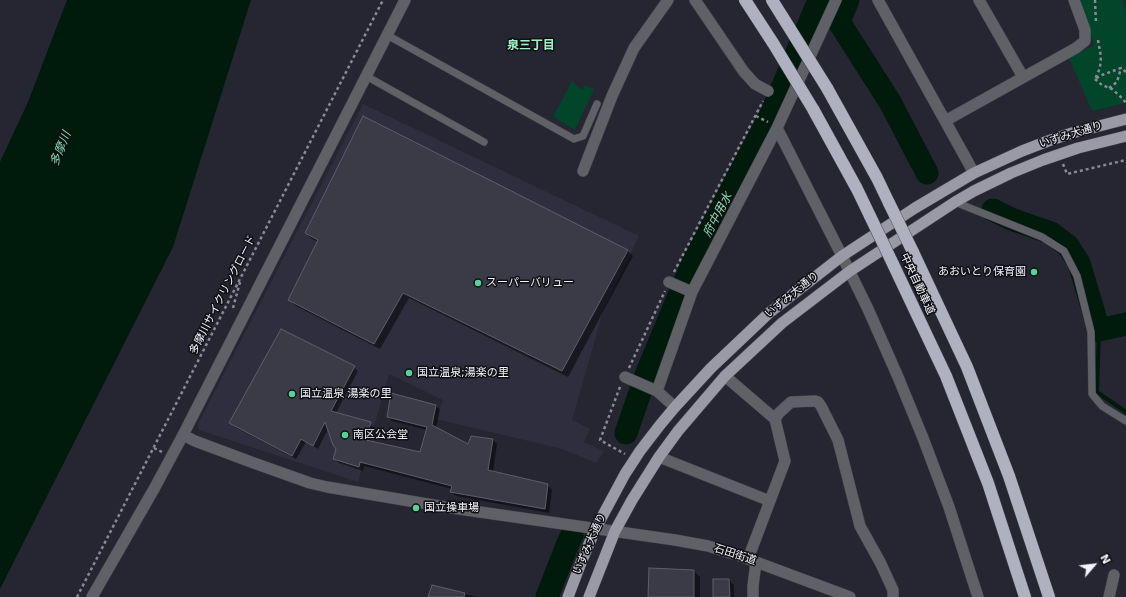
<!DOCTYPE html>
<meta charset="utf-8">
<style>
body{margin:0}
#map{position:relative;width:1126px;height:597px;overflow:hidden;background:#252631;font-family:"DejaVu Sans",sans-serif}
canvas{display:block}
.north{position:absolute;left:1074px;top:545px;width:40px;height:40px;-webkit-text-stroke:3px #0f0f14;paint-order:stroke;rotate:62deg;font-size:11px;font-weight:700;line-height:16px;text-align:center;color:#f3f3fb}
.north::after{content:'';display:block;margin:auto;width:14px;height:18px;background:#f3f3fb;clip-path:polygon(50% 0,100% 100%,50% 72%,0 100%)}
</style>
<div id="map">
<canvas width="1126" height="597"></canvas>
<div class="north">N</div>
</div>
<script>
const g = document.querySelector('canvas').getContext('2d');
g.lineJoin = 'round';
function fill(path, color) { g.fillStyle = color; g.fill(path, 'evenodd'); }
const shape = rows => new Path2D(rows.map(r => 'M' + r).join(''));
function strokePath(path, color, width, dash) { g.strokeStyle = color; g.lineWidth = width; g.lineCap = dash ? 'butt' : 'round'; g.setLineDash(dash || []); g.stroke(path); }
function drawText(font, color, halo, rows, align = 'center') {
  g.font = font + ' "DejaVu Sans","Noto Sans JP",sans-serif'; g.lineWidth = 3; g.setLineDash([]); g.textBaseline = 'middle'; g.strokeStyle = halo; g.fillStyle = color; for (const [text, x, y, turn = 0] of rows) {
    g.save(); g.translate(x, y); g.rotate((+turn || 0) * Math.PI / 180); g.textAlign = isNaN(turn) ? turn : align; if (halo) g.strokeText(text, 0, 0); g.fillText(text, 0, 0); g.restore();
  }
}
fill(shape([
 [363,104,639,236,604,308,572,420,590,429,584,442,604,451,596,463,562,449,436,419,443,400,389,374,358,482,199,430,198,424]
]), '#2e2e3f');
fill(shape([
 [1080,0,1123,0,1126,13,1126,103,1092,111,1069,58,1094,45],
 [572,81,582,90,585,85,594,89,575,130,553,117]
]), '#01452a');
fill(shape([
 [67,0,251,0,173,247,0,589,0,162,28,102]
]), '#001a0c');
fill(shape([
 [306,233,627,250,633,256,568,377,409,298,380,349,296,306,290,300,318,242,312,239],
 [354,367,358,371,336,413,370,423,374,428,371,442,421,453,427,430,392,421,388,417,436,406,440,410,436,428,468,445,471,437,493,440,497,444,493,472,548,485,552,490,549,513,456,496,451,492,452,489,364,466,363,471,339,463,334,459,337,449,328,429,318,449,306,442,296,459,235,427,231,423],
 [694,571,700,577,700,597,649,597],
 [729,580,734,585,734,597,714,597],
 [432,586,477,597,429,597]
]), '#0007');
strokePath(shape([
 [1099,330,1097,392,1126,412]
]), '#001a0c', 4);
strokePath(shape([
 [848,0,839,22,890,102,927,173],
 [993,210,1011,219,1051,233,1068,246,1079,263,1099,330,1126,324],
 [626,433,646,375,693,262,772,112,819,0],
 [547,597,568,543,572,535]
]), '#001a0c', 23);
const building = shape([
 [363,116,628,250,562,371,403,293,374,344,288,300,318,240,305,233,363,116],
 [281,329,355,366,331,411,371,422,366,440,420,452,427,427,387,417,391,393,436,405,432,425,468,444,471,436,493,439,488,470,548,484,545,509,450,492,452,486,360,462,359,467,333,459,336,449,333,445,325,422,313,446,301,439,292,456,229,423,281,329],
 [649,568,694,570,694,597,648,597,649,568],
 [713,579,729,579,730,597,713,597,713,579],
 [432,585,465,593,464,597,428,597,432,585]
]);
fill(building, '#3a3b47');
strokePath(building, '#5d5e6b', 1);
const service = shape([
 [387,35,574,139,583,136,597,104],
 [366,76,484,142],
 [955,202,1042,237,1064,251,1077,276,1091,332,1092,394,1102,406,1126,421]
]);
const minor = shape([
 [695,0,744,72,755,84,768,91],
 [878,0,974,173],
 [979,0,1023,77],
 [945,121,1076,48,1085,41,1085,30,1074,0],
 [777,128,842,256],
 [583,171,612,96,634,48,668,0],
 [669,282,692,292],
 [725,376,775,419],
 [625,377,657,391],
 [675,407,657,391,692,292,777,128,836,0],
 [659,457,770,501],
 [748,559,785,461,775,419,779,413,791,402,815,401,818,402,821,406,838,440,860,526,880,562,893,590,893,597],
 [92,597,154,489,183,435,405,0],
 [753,597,753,586,756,562],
 [1109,597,1114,575]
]);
const tertiary = shape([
 [842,256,868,309,898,377,923,438,949,507,978,597],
 [183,435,195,441,251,462,310,483,327,487,445,507,675,540,708,546,740,556,850,597]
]);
const primary = shape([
 [568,597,582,560,596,528,625,474,640,451,660,425,675,407,711,368,769,313,842,256,915,208,974,173,1022,151,1048,141,1072,133,1126,119],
 [589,597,615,531,632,500,659,457,678,431,725,376,782,323,850,271,955,202,974,191,1011,173,1043,160,1078,148,1126,136]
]);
const motorway = shape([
 [745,0,773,43],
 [772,0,782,16],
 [827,88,877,178,889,203],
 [813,109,857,189,870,216],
 [913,252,967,367,1009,476,1049,597],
 [893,264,946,376,988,483,1025,597]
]);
strokePath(service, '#42434d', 8);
strokePath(minor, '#42434d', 12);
strokePath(tertiary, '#42434d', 12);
strokePath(primary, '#42434d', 12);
strokePath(motorway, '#42434d', 13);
strokePath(shape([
 [1095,0,1096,23],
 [1098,40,1101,57,1100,68,1095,79,1102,75,1121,68,1126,72],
 [1095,79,1102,85,1112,89,1122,98,1126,103],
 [1109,88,1117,82,1121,68],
 [756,116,768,122],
 [1063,164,1067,174,1126,160],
 [674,272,763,101],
 [233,308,240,282],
 [629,368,665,291],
 [620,387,600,440,625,454],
 [154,448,162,452],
 [77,597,383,0]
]), '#898a93', 2.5, [3, 3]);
strokePath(service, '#606166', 7);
strokePath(minor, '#606166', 11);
strokePath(tertiary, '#606166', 11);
strokePath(primary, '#9a9aa6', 11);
strokePath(motorway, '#b0b1c0', 12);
const motorwayBridge = shape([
 [782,16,827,88],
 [773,43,813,109],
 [889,203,913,252],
 [870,216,893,264]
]);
strokePath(motorwayBridge, '#42434d', 13, []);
strokePath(motorwayBridge, '#b0b1c0', 12);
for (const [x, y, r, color] of [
 [1034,272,4,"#54d396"],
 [478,283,4,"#54d396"],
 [409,373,4,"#54d396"],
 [292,394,4,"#54d396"],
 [345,435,4,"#54d396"],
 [416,508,4,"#54d396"]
]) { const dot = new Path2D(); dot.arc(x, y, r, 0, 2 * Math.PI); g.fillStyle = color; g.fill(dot); strokePath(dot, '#0f0f14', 1.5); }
drawText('11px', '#f3f3fb', '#0f0f14', [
 ["いずみ大通り",1071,135,-17],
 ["中央自動車道",917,284,65],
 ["多摩川サイクリングロード",223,295,-63],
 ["いずみ大通り",792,295,-39],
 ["いずみ大通り",590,544,-66],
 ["石田街道",735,555,18]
]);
drawText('11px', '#f3f3fb', '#0f0f14', [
 ["あおいとり保育園",1026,272,"right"],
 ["スーパーバリュー",486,283],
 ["国立温泉;湯楽の里",417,373],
 ["国立温泉 湯楽の里",300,394],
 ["南区公会堂",353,435],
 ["国立操車場",424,508]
], 'left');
drawText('bold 12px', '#a1f1c4', '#0f0f14', [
 ["泉三丁目",531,46]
]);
drawText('italic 12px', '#80daa9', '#0f0f14', [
 ["多摩川",61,149,-68],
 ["府中用水",718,215,-62]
]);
</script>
